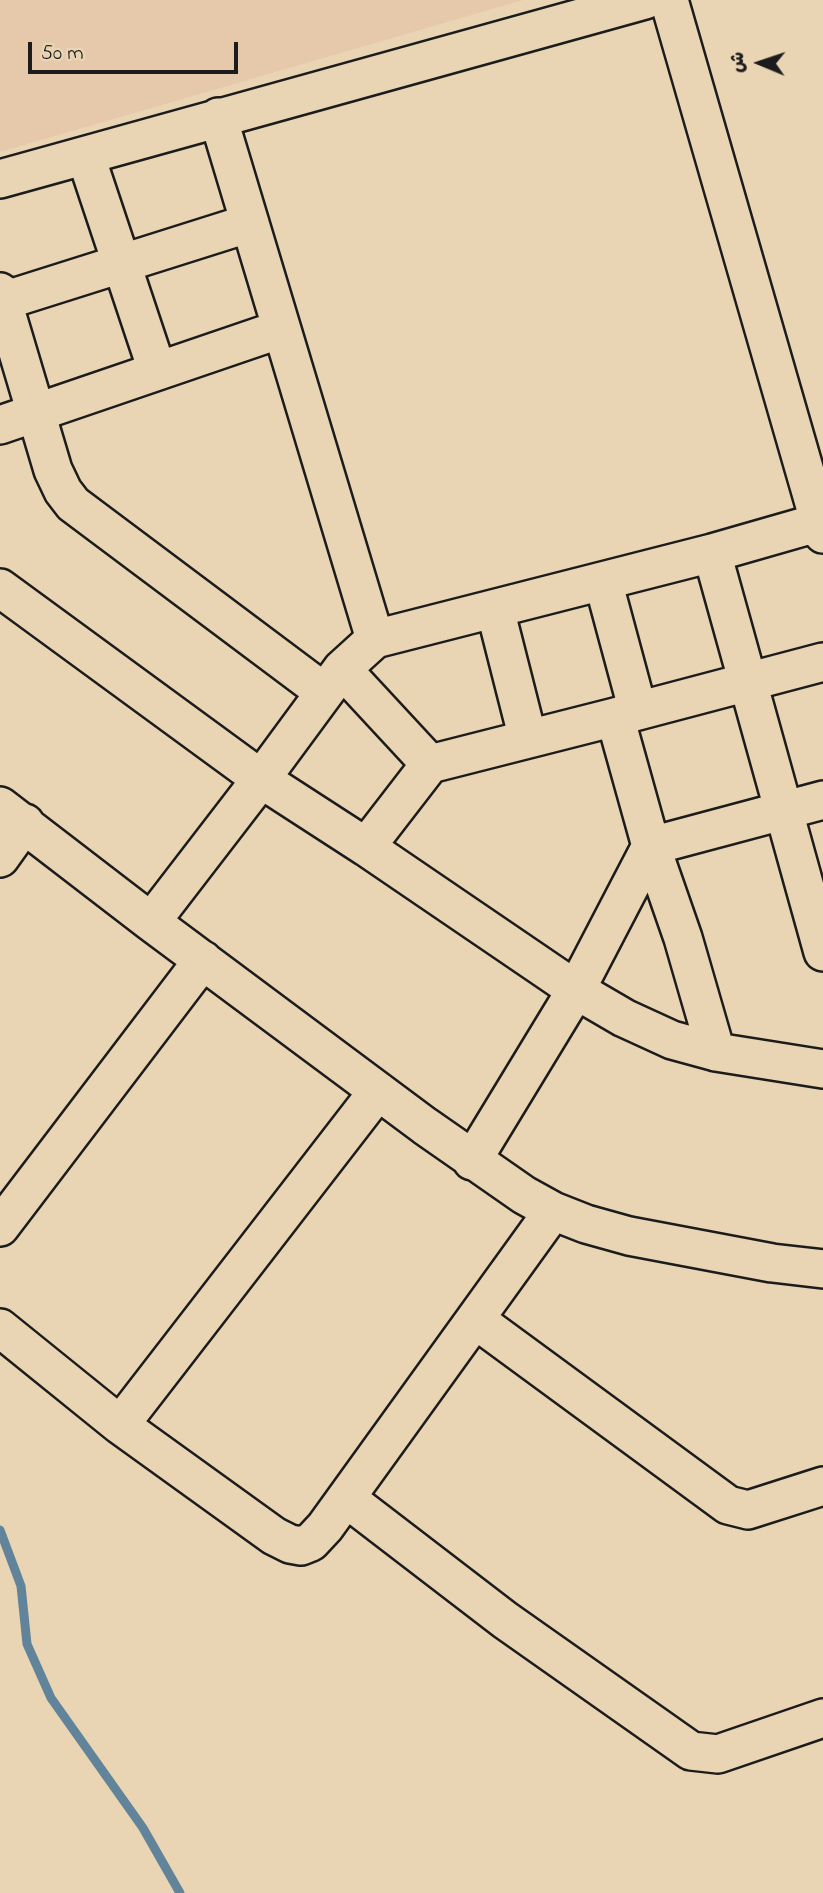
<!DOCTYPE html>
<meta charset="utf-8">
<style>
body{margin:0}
#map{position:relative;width:823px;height:1893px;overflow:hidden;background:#e9d5b3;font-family:"Indie Flower","Playpen Sans Arabic",sans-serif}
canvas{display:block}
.north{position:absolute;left:725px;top:28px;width:70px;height:70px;-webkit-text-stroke:5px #e9d5b3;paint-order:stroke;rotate:272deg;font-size:19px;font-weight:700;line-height:28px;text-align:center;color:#1c1c1c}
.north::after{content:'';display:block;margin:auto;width:24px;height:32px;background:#1c1c1c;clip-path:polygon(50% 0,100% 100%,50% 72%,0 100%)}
.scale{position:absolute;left:28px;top:42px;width:210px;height:32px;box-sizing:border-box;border:4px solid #1c1c1c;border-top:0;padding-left:9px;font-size:21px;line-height:24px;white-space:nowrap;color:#1c1c1c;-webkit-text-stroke:5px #e9d5b3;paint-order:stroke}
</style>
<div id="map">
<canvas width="823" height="1893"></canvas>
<div class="north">ش</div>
<div class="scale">50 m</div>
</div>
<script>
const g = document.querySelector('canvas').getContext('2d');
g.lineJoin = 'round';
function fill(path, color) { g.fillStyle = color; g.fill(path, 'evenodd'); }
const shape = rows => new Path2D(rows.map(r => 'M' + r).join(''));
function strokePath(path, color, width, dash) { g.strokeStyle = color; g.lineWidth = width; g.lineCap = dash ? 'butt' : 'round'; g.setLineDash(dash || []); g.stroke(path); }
fill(shape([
 [0,0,523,0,0,152]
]), '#e6c8aa');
strokePath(shape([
 [0,1530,21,1586,27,1644,51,1698,143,1828,180,1893]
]), '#62849b', 9);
const minor = shape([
 [669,0,823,534],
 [218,117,375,639],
 [86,157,157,370],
 [0,179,645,0],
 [0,292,53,470,63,491,73,504,324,692],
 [0,302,250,223],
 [0,425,281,329],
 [712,553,823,952],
 [603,581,638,711],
 [0,588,261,779,366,847,576,990,624,1018,672,1040,716,1052,823,1069],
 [495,609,528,739],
 [342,669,430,764],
 [615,717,823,662],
 [0,806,151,922,425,1126,524,1195,553,1211,586,1224,629,1236,772,1263,823,1269],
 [366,847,430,764,615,717,651,846,576,990,472,1161],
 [0,858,25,823],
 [151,922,261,779,342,669,375,639,712,553,820,522],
 [716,1052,683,938,651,846,823,800],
 [0,1227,203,960],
 [476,1320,728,1505,748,1510,823,1486],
 [0,1328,120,1425,274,1536,290,1544,301,1546,311,1542,325,1527,553,1211],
 [120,1425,378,1091],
 [346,1498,505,1620,691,1751,718,1754,823,1718]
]);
strokePath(minor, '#1c1c1c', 42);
strokePath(minor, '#e9d5b3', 37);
</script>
